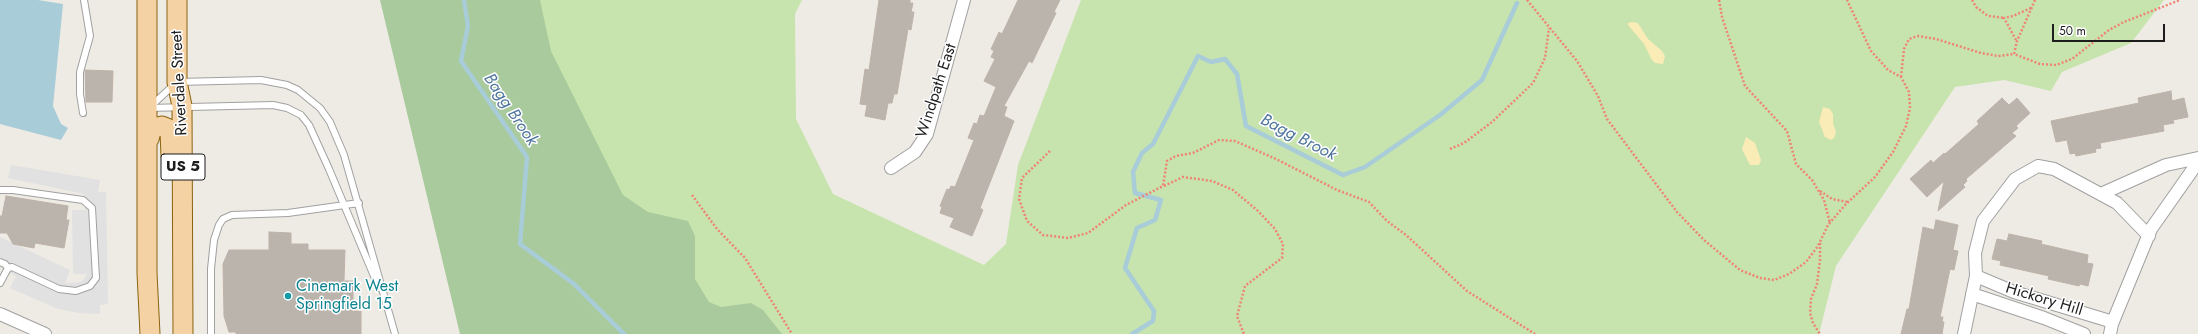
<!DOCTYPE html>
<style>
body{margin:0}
#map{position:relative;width:2198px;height:334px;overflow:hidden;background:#eeebe4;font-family:Jost,sans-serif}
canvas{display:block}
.scale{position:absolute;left:2052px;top:24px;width:113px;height:18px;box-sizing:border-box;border:2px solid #1d1d1d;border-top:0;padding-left:5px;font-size:12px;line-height:14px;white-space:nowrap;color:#1d1d1d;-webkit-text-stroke:3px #fff;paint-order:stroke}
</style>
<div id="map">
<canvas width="2198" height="334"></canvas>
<div class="scale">50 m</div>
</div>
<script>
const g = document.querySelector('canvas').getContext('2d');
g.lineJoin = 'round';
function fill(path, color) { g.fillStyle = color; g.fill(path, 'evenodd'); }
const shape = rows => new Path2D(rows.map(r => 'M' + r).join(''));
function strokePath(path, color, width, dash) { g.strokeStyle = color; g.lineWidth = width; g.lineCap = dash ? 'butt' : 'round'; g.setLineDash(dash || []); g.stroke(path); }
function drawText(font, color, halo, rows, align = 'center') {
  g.font = font + ' Jost,sans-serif'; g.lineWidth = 3; g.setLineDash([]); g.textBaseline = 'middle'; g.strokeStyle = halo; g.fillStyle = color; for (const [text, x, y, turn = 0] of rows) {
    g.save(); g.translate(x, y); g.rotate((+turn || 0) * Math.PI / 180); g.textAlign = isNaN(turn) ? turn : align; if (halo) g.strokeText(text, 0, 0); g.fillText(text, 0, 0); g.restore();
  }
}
fill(shape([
 [502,0,802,0,795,14,796,119,833,194,984,265,1006,244,1018,165,1081,0,2164,0,2131,43,2062,72,2051,91,2004,80,1955,87,1836,266,1819,334,700,334]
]), '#c8e4ae');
fill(shape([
 [380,0,540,0,551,51,623,195,648,212,688,221,695,236,695,279,709,302,721,307,751,303,763,310,782,334,460,334]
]), '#a9ca9c');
fill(shape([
 [1632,22,1638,23,1648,39,1662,51,1665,56,1663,64,1655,63,1652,60,1644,44,1628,25,1628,23],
 [1823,107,1830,109,1833,114,1833,123,1836,132,1834,138,1831,140,1825,137,1819,122],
 [1746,137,1755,143,1761,160,1759,165,1750,165,1742,149]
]), '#f9ecb7');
fill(shape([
 [11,165,100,180,98,192,106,192,108,304,100,305,100,314,79,313,58,309,10,288,16,276,0,268,0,237,70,270,65,283,82,282,87,274,73,274,72,210,85,210,84,194,8,178]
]), '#e1e1e1');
fill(shape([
 [0,0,38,0,63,4,53,106,61,124,68,128,61,140,0,124]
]), '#a8ccd8');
strokePath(shape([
 [464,0,468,26,461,61,527,157,520,244,574,284,624,334],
 [1132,334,1153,321,1154,311,1125,268,1137,228,1155,220,1161,200,1135,193,1133,172,1142,153,1153,144,1198,56,1211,62,1225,59,1237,74,1246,126,1343,175,1365,167,1440,115,1482,80,1517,3]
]), '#a8ccd8', 4.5);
const building = shape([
 [879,0,910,0,910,3,913,3,911,12,914,12,911,30,908,29,897,94,894,94,892,103,888,103,885,120,865,116,867,105,860,104,865,69,869,70,879,0],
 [1018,0,1060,0,1054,12,1056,13,1032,63,1029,61,1004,106,1007,107,1004,116,1014,121,980,208,983,210,972,236,950,227,954,218,940,213,942,207,940,206,947,189,949,190,951,186,955,187,974,140,968,138,974,123,977,124,980,115,984,116,996,87,984,81,995,59,991,57,994,51,991,49,999,32,1002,34,1018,0],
 [85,70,113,71,112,102,86,102,85,70],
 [2171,91,2172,101,2184,98,2188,117,2173,120,2174,123,2163,125,2164,131,2100,143,2101,148,2095,149,2096,152,2076,156,2075,153,2070,154,2067,140,2056,142,2051,121,2139,103,2138,98,2171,91],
 [2002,98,2009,105,2017,98,2030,113,2016,126,2018,128,2012,133,2016,136,1966,179,1967,181,1963,185,1965,187,1938,211,1944,181,1927,197,1910,179,1931,160,1933,163,1944,153,1945,154,1979,124,1977,121,2002,98],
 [6,196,68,206,66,220,69,220,64,248,35,243,34,248,13,244,7,233,0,233,0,216,2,216,6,196],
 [1936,220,1958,225,1953,250,1958,251,1954,270,1950,269,1940,317,1943,317,1942,322,1944,322,1942,334,1901,334,1907,309,1909,309,1923,227,1934,230,1936,220],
 [269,232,291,233,291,244,308,244,308,250,345,250,344,281,353,281,353,311,361,311,361,334,236,334,236,332,229,332,224,316,223,264,229,250,269,250,269,232],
 [2009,234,2042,241,2041,244,2088,255,2087,263,2093,264,2088,286,2080,284,2079,286,2048,279,2049,276,2000,265,2001,261,1992,259,1997,239,2007,241,2009,234]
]);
fill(building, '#bab4ad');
strokePath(building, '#beb2a8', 1);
const service = shape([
 [152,105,177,82,261,80,287,85,298,90,320,108,330,122,344,155,395,334],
 [148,108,273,105,287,108,301,115,309,125,329,169,379,288],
 [83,113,80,94,80,72,90,36,84,0],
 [0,190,13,190,83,200,92,208,96,278,90,286,76,291,59,289,12,267,8,268],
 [0,262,5,264,8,268],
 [0,283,8,268],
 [211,334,211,269,214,240,219,225,223,219,232,215,288,213,359,203]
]);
const minor = shape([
 [891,168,915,152,927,134,964,0],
 [2101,194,2166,165,2198,158],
 [1976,276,2014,292,2113,322],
 [1972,294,2044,318,2084,334],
 [0,314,45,334],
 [1964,334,1976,276,1975,253,1983,221,2015,179,2038,166,2054,169,2117,203,2149,236],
 [2110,334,2112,324,2151,229,2198,162]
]);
const primary = shape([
 [147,0,147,273,150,334],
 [177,0,177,82,182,106,183,334],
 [149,139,152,128,162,126,167,128,170,132,171,156]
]);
strokePath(service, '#a1a1a1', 8);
strokePath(minor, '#a1a1a1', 14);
strokePath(primary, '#8a630d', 21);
strokePath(shape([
 [1527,0,1577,61,1598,96,1607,119,1677,212,1704,240,1740,270,1760,278,1774,280,1789,274,1806,262,1818,246,1828,225,1846,204,1875,177,1893,152,1906,126,1910,108,1909,92,1901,77,1888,70,1871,51,1847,0],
 [1719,0,1722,17,1745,86,1787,131,1796,164,1812,180,1824,200,1830,223],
 [1972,0,1976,7,1988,16,2004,18],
 [2035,0,2017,41,2014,54,2040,64,2056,65,2072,59,2109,30,2124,22,2180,0],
 [2016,40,2004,18,2013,16,2031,8],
 [1901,77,1904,49,1909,39,1918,36,1936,39,1981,53,1998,56,2014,54],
 [1450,149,1464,143,1492,122,1533,83,1545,58,1549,28],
 [1050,151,1022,178,1019,199,1027,221,1043,235,1068,238,1088,233,1126,205,1163,186,1167,161,1176,156,1193,153,1219,140,1235,141,1276,159,1337,190,1369,202,1387,221,1406,235,1467,291,1535,334],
 [1164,186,1183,177,1212,181,1233,190,1258,211,1275,229,1283,244,1282,258,1245,286,1237,316,1244,334],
 [1820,191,1832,199,1848,202],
 [692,195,717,229,745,258,792,334],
 [1820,243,1820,260,1817,284,1811,299,1810,313,1813,323,1820,334]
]), '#ee8475', 2.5, [2, 2]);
strokePath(service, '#fff', 6);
strokePath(minor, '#fff', 12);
strokePath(primary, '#f4d2a3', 19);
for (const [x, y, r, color] of [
 [288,296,4,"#0f9aa8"]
]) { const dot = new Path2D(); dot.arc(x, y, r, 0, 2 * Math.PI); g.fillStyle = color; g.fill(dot); strokePath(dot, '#fff', 1.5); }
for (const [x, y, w] of [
 [183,167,44]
]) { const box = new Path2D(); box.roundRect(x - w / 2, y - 13, w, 26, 3); g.fillStyle = '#fff'; g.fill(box); strokePath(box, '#1d1d1d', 1); }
drawText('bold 15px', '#1d1d1d', null, [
 ["US 5",183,167]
]);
drawText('16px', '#1d1d1d', '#fff', [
 ["Riverdale Street",180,83,-93],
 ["Windpath East",937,91,-72],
 ["Hickory Hill",2044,300,17]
]);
drawText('16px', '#0d838f', '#fff', [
 ["Cinemark West",296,287],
 ["Springfield 15",296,305]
], 'left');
drawText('italic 17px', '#4f759e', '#fff', [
 ["Bagg Brook",510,110,56],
 ["Bagg Brook",1298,138,27]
]);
</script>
